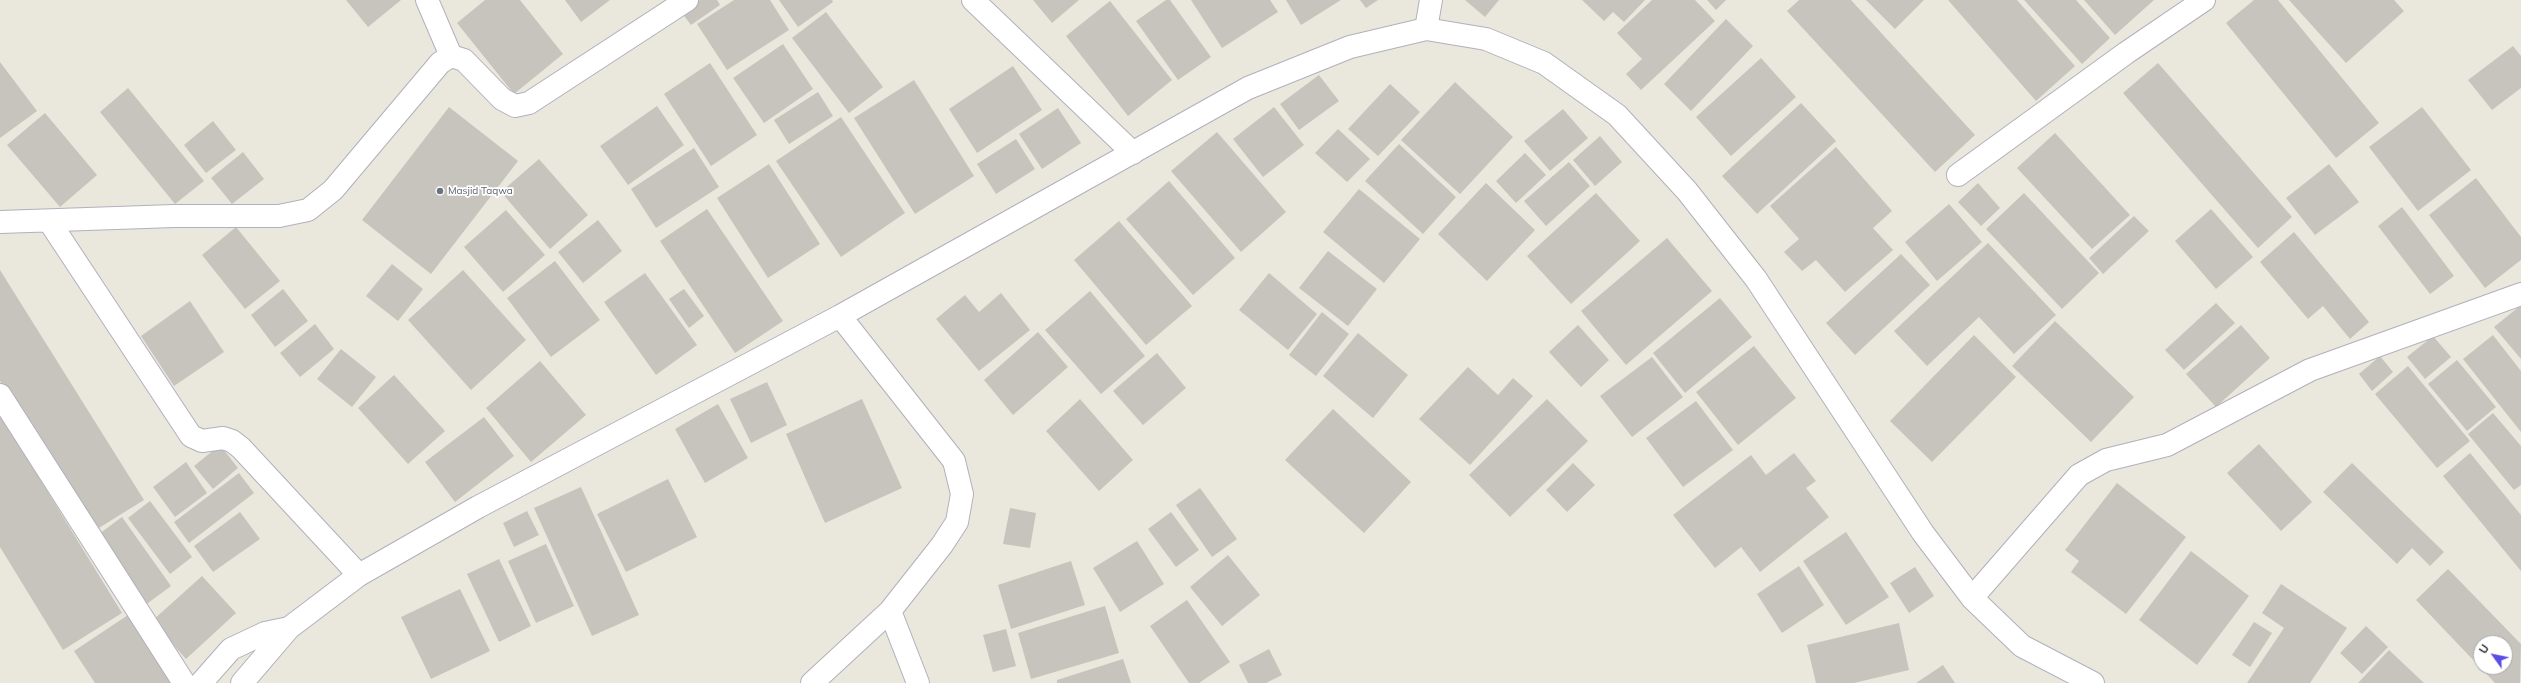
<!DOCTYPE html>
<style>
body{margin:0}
#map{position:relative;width:2521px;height:683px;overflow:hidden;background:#eae8dd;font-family:Mulish,sans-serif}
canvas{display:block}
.north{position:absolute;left:2473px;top:635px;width:40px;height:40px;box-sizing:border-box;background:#fff;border:1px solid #a9a9a9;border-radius:50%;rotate:303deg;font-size:11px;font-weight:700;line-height:16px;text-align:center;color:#292929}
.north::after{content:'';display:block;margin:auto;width:14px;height:18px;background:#574ee6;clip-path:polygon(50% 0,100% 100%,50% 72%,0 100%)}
</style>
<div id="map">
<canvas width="2521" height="683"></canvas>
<div class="north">U</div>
</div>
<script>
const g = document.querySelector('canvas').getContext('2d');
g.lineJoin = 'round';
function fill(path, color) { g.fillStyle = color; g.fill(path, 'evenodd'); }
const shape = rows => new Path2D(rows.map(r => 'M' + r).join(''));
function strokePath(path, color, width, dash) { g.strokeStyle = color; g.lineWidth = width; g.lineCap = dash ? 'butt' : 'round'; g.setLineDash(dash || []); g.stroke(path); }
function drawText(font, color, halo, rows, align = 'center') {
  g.font = font + ' Mulish,sans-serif'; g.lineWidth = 3.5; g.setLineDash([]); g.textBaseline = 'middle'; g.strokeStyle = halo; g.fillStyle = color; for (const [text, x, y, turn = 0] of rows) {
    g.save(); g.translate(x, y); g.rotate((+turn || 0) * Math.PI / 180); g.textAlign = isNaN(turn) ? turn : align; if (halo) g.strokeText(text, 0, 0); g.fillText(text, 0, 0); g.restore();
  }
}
fill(shape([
 [346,0,401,0,368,27],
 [485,0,520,0,563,54,514,94,457,23],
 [565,0,610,0,581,22],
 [700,0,717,0,720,5,691,25,682,13],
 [734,0,770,0,789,30,727,70,697,24],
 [779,0,832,0,833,2,798,27],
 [1033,0,1079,0,1052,23],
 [1166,0,1170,0,1211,57,1178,80,1136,21],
 [1191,0,1270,0,1278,12,1222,48],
 [1286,0,1341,0,1301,25],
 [1360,0,1378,0,1366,8],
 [1465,0,1499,0,1485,17],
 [1582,0,1645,0,1624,22,1613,12,1604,21],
 [1652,0,1695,0,1715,21,1641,90,1626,74,1642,59,1617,33],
 [1707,0,1726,0,1716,10],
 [1799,0,1851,0,1975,135,1935,172,1787,11],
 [1866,0,1924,0,1895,29],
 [1948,0,2017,0,2075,66,2036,101],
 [2024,0,2076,0,2110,38,2082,64],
 [2084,0,2154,0,2115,35],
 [2254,0,2278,0,2379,123,2336,158,2226,23],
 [2289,0,2394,0,2404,11,2346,63],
 [1110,1,1172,80,1128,116,1066,36],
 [826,12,883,87,849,113,792,38],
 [1726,19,1753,46,1691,111,1664,84],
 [783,44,813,89,764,123,733,78],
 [2513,46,2521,56,2521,88,2492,110,2468,80],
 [1761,58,1796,97,1731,156,1696,117],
 [0,62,37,111,0,138],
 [710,63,757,135,711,166,664,94],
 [2158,63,2292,217,2258,248,2123,93],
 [1013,66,1042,110,977,153,949,109],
 [1319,75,1339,101,1299,130,1280,104],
 [914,80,974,176,915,214,854,118],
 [1455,82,1513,137,1460,194,1401,140],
 [1390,84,1420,112,1378,156,1348,129],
 [128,88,204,181,175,204,100,112],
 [818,92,833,116,789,144,774,120],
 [1801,103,1836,141,1757,214,1722,176],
 [657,106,684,145,628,185,600,146],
 [449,107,518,161,431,274,362,220],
 [1274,107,1304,145,1263,177,1233,139],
 [2422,107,2471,170,2418,211,2369,147],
 [1058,108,1081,143,1042,169,1019,134],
 [1563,109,1588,138,1550,171,1524,141],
 [45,113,97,175,60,207,7,145],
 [841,117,905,213,841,257,776,161],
 [213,121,236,150,206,173,184,145],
 [1338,129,1370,159,1347,182,1315,153],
 [1217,132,1286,212,1241,252,1171,171],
 [2055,133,2130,215,2092,249,2017,168],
 [1600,136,1622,162,1595,186,1573,160],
 [1016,139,1035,169,996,194,977,164],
 [1399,144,1456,197,1423,234,1365,181],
 [1836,147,1892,211,1873,228,1893,250,1845,292,1816,260,1802,271,1784,252,1799,239,1770,206],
 [694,148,719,187,656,228,631,189],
 [243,152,264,179,232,204,211,178],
 [1525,153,1546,175,1516,203,1496,181],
 [539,159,588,215,550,249,501,192],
 [1569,162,1590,186,1546,226,1524,201],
 [769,164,820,244,768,278,717,198],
 [2329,164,2359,202,2315,235,2286,198],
 [2476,178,2521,237,2521,260,2485,288,2429,215],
 [1169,181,1235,258,1193,295,1126,219],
 [1486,183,1535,230,1487,281,1438,234],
 [1978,183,2000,208,1981,226,1958,202],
 [1359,189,1420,239,1384,283,1323,232],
 [1596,193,1640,241,1571,304,1527,256],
 [2024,193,2099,273,2062,309,1986,229],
 [1949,204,1982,242,1937,281,1905,242],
 [2402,207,2454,276,2430,294,2378,226],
 [707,209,783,321,735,353,660,241],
 [2211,209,2253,257,2216,289,2175,241],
 [506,210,545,255,503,292,464,247],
 [2134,216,2149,231,2103,274,2089,258],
 [598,220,622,251,583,283,558,252],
 [1119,221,1192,306,1146,345,1074,260],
 [236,227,280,281,245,309,202,255],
 [2294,232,2369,322,2350,339,2323,306,2308,319,2260,262],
 [1667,238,1712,291,1626,365,1581,311],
 [1988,243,2056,315,2014,354,1979,317,1927,366,1894,331],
 [1328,251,1377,289,1348,326,1299,288],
 [1901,254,1930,285,1855,355,1826,323],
 [555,261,600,320,551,357,507,298],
 [392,264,423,289,398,321,366,296],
 [0,270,144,500,94,531,0,381],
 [463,270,526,340,471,390,408,320],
 [645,273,697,345,656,375,604,302],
 [1269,273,1317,314,1288,350,1239,310],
 [283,289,308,321,275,347,251,315],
 [684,289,704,316,689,328,669,299],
 [1090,291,1145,356,1101,394,1045,330],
 [1001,293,1030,330,979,371,936,319,965,295,979,312],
 [1720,298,1752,337,1685,393,1653,353],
 [190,301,224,352,174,386,141,336],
 [2216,303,2235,323,2184,370,2165,350],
 [2521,305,2521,359,2494,327],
 [1322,312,1349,334,1316,376,1289,355],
 [2055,321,2134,397,2091,442,2012,366],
 [315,324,334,349,300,377,280,353],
 [1578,325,1609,360,1581,387,1549,352],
 [2241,325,2270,358,2216,407,2186,374],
 [1038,332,1068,367,1013,415,984,380],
 [1358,333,1408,375,1373,418,1323,376],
 [1974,335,2016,377,1932,462,1890,421],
 [2493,335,2521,371,2521,432,2463,359],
 [2433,336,2451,357,2425,379,2407,357],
 [1754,346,1796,398,1738,445,1696,392],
 [341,349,376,377,352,407,317,379],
 [1157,353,1186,388,1143,425,1113,391],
 [2380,356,2393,372,2372,391,2359,374],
 [1652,357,1683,397,1632,437,1600,396],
 [2457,360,2496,407,2467,431,2428,384],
 [540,361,586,415,531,462,486,408],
 [2408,366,2470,441,2437,468,2375,394],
 [1468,367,1498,395,1513,378,1533,396,1470,465,1419,419],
 [394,375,445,431,408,464,358,408],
 [767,382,787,425,751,443,730,399],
 [862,399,902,488,825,523,786,434],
 [1080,399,1133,460,1099,491,1046,431],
 [1547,399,1588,441,1510,517,1469,475],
 [1696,401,1733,450,1683,487,1646,438],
 [718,404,748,458,705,483,675,429],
 [1333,409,1411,482,1364,533,1285,460],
 [2493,413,2521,446,2521,485,2514,490,2468,434],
 [0,414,122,613,63,650,0,547],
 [484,417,514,456,455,502,425,462],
 [2259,444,2312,502,2281,531,2227,473],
 [220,445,238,468,213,489,194,466],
 [1794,453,1816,481,1806,488,1829,517,1760,572,1741,547,1715,568,1673,515,1751,455,1766,475],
 [2470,453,2521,515,2521,571,2443,476],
 [186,462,207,493,175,517,153,487],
 [1573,463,1595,485,1567,512,1546,490],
 [2352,463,2444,552,2430,566,2412,548,2397,564,2323,492],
 [239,473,254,493,189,543,174,522],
 [668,479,697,537,626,572,597,514],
 [2117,483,2186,537,2126,614,2071,572,2079,561,2065,550],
 [581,487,639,615,592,636,534,508],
 [1200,488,1237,539,1212,557,1176,505],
 [150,501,192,557,170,574,128,518],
 [1010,508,1036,513,1030,548,1003,544],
 [527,511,539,535,514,547,503,523],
 [240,512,260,539,213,572,194,546],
 [1171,512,1199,550,1176,567,1148,529],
 [122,517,171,586,144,606,95,537],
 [1846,532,1889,597,1846,625,1803,561],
 [1137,541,1164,584,1120,612,1093,568],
 [546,544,574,606,536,623,508,561],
 [2191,551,2249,596,2197,665,2139,620],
 [1228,555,1260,595,1222,626,1190,587],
 [499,559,531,626,499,642,467,574],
 [1071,561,1085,605,1011,629,998,585],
 [1799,566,1824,605,1782,633,1757,594],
 [1915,567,1934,596,1909,613,1890,583],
 [2448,569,2521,644,2520,683,2495,683,2416,600],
 [2481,643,2505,643,2505,667,2481,667],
 [202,576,236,613,186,659,152,621],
 [2281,584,2347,628,2310,683,2247,683,2284,628,2262,613],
 [460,589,490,651,431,679,401,617],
 [1187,600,1230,662,1199,683,1189,683,1150,626],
 [1105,606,1119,653,1031,679,1018,633],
 [131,613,176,683,95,683,74,651],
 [2254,622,2272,633,2250,667,2232,655],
 [1899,623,1909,670,1854,683,1816,683,1807,645],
 [2366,626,2388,647,2362,674,2340,653],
 [1006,629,1016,666,993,672,983,635],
 [1269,649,1282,675,1266,683,1248,683,1239,665],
 [2389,650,2424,683,2358,683],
 [1123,659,1131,683,1057,683,1057,680],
 [1943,665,1955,683,1916,683]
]), '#c6c4bc');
const minor = shape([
 [427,0,451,56],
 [973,0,1133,153],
 [1426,29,1431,0],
 [1958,175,2126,53,2204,0],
 [49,221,191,436,202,441,223,438,232,441,241,448,359,575],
 [0,222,174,216,279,216,308,210,333,190,440,63,451,56,464,60,502,99,515,106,529,103,687,0],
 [0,395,184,683],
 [1972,598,2079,475,2106,460,2167,445,2310,370,2521,294],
 [890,611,918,683],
 [201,683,231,649,265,633,289,628],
 [242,683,289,628,359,575,478,507,840,316,1248,88,1350,47,1426,29,1486,39,1544,63,1617,115,1687,191,1756,279,1923,533,1972,598,2022,646,2093,683],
 [812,683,890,611,942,545,957,522,962,494,954,461,840,316]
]);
strokePath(minor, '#b1b0bc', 24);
strokePath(minor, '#fff', 22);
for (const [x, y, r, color] of [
 [440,191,4,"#6b7280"]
]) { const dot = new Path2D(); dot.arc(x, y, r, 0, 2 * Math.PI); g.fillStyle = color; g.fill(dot); strokePath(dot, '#fff', 1.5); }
drawText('10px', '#5b616d', '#fff', [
 ["Masjid Taqwa",448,191]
], 'left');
</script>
